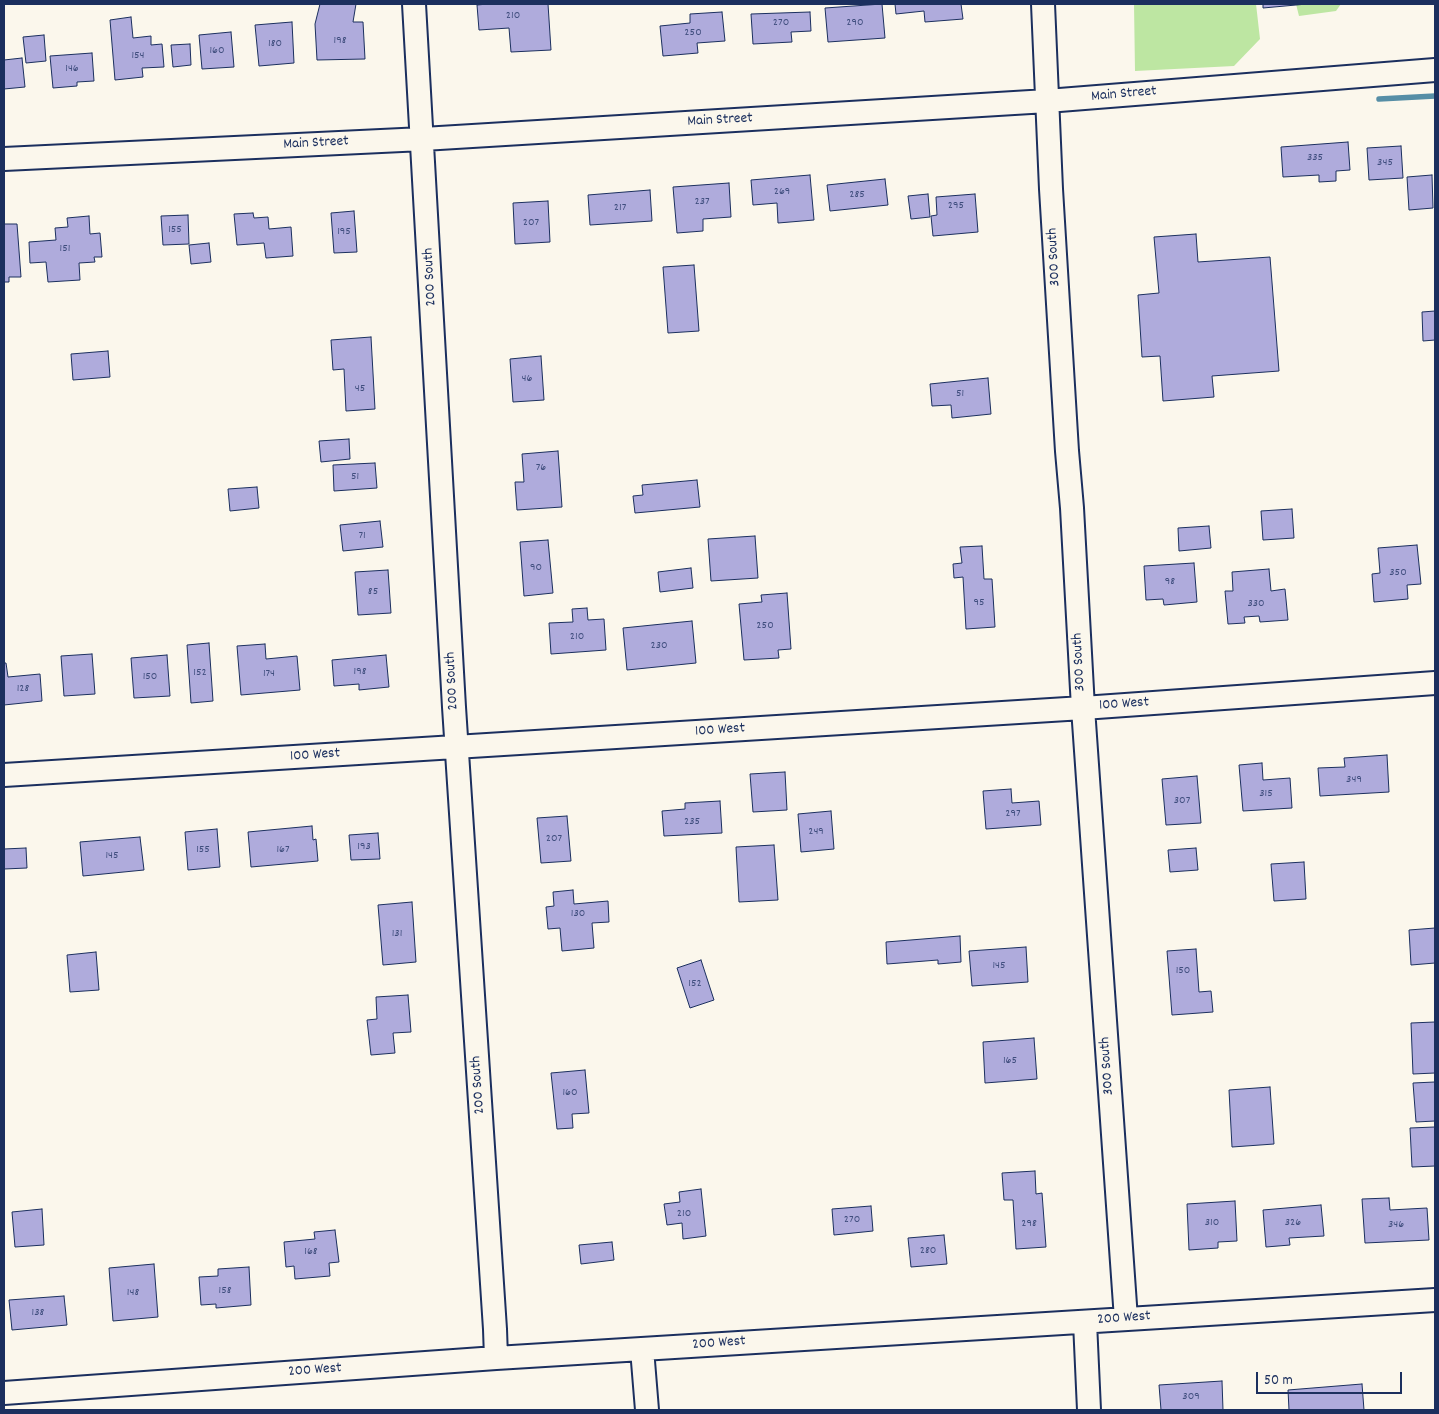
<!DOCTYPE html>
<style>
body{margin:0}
#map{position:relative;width:1439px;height:1414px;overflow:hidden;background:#fbf7ec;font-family:Dekko,sans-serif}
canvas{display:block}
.frame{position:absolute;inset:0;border:5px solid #1b2f5e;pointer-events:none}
.scale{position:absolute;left:1256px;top:1372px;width:146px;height:22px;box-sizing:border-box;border:2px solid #1b2f5e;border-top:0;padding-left:6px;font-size:15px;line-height:18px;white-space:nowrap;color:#1b2f5e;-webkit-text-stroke:4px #fbf7ec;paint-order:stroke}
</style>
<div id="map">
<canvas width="1439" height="1414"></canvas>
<div class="frame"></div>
<div class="scale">50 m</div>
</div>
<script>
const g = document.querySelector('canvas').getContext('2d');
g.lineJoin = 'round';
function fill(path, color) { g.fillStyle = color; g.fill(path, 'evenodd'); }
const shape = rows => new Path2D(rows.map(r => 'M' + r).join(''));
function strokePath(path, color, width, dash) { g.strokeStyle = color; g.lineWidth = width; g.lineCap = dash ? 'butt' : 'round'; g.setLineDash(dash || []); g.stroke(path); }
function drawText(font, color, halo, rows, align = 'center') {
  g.font = font + ' Dekko,sans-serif'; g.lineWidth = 4; g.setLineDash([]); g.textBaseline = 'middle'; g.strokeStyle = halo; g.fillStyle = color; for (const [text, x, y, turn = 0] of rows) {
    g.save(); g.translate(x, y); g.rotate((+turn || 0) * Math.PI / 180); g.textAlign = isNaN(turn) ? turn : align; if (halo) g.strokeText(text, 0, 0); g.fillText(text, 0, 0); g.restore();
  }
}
fill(shape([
 [1134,4,1256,4,1260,39,1234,66,1135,71],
 [1296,4,1341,4,1336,11,1299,16]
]), '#bde6a2');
strokePath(shape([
 [1379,99,1435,96]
]), '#568ea6', 5.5);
const building = shape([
 [320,4,356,4,353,22,363,22,365,59,317,60,315,24,320,4],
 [488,4,548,4,551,50,511,52,509,28,479,30,477,5,488,4],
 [882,4,885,38,828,42,825,8,882,4],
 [895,4,961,4,963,19,925,22,924,11,896,14,895,4],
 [1263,4,1307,4,1263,8,1263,4],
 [722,12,725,41,697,43,698,53,663,56,660,26,690,23,690,14,722,12],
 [810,12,811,31,791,32,792,42,753,44,751,14,810,12],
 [131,17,133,38,151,36,151,45,162,44,164,67,142,68,143,77,115,80,110,20,131,17],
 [292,22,294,63,259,66,255,25,292,22],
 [231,32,234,67,202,69,199,35,231,32],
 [44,35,46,61,26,63,23,37,44,35],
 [190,44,191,65,173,67,171,45,190,44],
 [92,53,94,81,77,82,77,86,53,88,50,56,92,53],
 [22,58,25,87,4,89,4,60,22,58],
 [1348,142,1350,170,1336,171,1336,181,1319,182,1319,175,1283,177,1281,147,1348,142],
 [1401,146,1403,178,1369,180,1367,148,1401,146],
 [810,175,814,220,778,223,777,203,753,205,751,180,810,175],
 [1432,175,1433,208,1409,210,1407,177,1432,175],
 [885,179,888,205,830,211,827,185,885,179],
 [729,183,731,217,703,219,703,231,677,233,673,187,729,183],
 [650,190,652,221,590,225,588,195,650,190],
 [928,194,930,217,911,219,908,196,928,194],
 [975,194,978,232,933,236,931,216,937,215,936,197,975,194],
 [548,201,550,242,515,244,513,203,548,201],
 [354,211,357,252,334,253,331,213,354,211],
 [253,213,254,218,268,217,269,229,291,227,293,256,266,258,264,243,237,245,234,214,253,213],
 [188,215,189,244,163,245,161,216,188,215],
 [89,216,90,234,100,233,102,257,94,257,95,262,79,263,80,280,48,282,46,262,30,263,29,242,56,240,55,228,68,227,67,218,89,216],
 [4,224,17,224,21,277,9,277,9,282,4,282,4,224],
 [1196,234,1198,262,1270,257,1279,371,1212,376,1214,397,1163,401,1160,356,1142,357,1138,295,1159,293,1154,237,1196,234],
 [209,243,211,262,191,264,189,245,209,243],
 [694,265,699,331,668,333,663,267,694,265],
 [1435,311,1435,340,1423,341,1422,312,1435,311],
 [371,337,375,409,346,411,344,369,333,370,331,340,371,337],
 [108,351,110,377,73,380,71,354,108,351],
 [541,356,544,400,513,402,510,359,541,356],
 [988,378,991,414,952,418,951,405,932,406,930,384,988,378],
 [349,439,350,459,321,462,319,441,349,439],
 [558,451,562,507,517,510,515,482,524,482,522,454,558,451],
 [375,463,377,488,334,491,333,465,375,463],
 [697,480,700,507,635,513,633,496,643,495,642,485,697,480],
 [257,487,259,508,230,511,228,489,257,487],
 [1292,509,1294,538,1263,540,1261,511,1292,509],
 [380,521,383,547,343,551,340,525,380,521],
 [1209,526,1211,548,1179,551,1178,528,1209,526],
 [755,536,758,578,711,581,708,539,755,536],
 [548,540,553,593,524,596,520,542,548,540],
 [1417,545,1421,584,1407,585,1408,599,1374,602,1372,574,1380,573,1378,548,1417,545],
 [982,546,984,579,992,579,995,627,966,629,963,577,954,578,953,564,962,563,960,547,982,546],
 [1194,563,1197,602,1164,605,1163,599,1146,600,1144,566,1194,563],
 [691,568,693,588,660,592,658,572,691,568],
 [1269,569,1271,591,1285,589,1288,620,1260,622,1259,616,1244,617,1245,623,1228,624,1225,591,1233,591,1232,572,1269,569],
 [388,570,391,613,358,615,355,572,388,570],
 [787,593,791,649,778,650,779,658,744,660,739,604,762,602,761,595,787,593],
 [587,608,588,620,604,619,606,650,551,654,549,623,573,622,572,609,587,608],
 [692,621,696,663,627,670,623,628,692,621],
 [209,643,213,701,191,703,187,645,209,643],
 [265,644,266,659,297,656,300,690,241,695,237,646,265,644],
 [92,654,95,694,64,696,61,656,92,654],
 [167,655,170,696,134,698,131,658,167,655],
 [386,655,389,687,359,690,359,684,334,686,332,660,386,655],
 [4,663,6,663,8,677,40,674,42,701,4,705,4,663],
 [1387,755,1389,792,1320,796,1318,768,1345,767,1344,758,1387,755],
 [1262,763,1263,780,1290,778,1292,808,1243,811,1239,765,1262,763],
 [785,772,787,810,753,812,750,774,785,772],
 [1197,776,1201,823,1166,825,1162,779,1197,776],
 [1011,789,1012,803,1039,801,1041,825,986,829,983,791,1011,789],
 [720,801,722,833,664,836,662,811,685,809,685,803,720,801],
 [831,811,834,849,801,852,798,814,831,811],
 [567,816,571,861,541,863,537,818,567,816],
 [312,826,313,840,316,839,318,861,251,867,248,832,312,826],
 [217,829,220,867,188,870,185,832,217,829],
 [378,833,380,859,351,860,349,835,378,833],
 [140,837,144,870,83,876,80,842,140,837],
 [774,845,778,900,739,902,736,847,774,845],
 [26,848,27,868,4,869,4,849,26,848],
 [1196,848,1198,870,1170,872,1168,850,1196,848],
 [1304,862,1306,899,1274,901,1271,864,1304,862],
 [573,890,574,904,608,901,609,922,592,923,594,948,562,951,560,928,548,929,546,907,554,906,553,892,573,890],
 [412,902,416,962,383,965,378,905,412,902],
 [1435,928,1435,963,1411,965,1409,930,1435,928],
 [960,936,961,962,938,964,938,960,887,964,886,942,960,936],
 [1026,947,1028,982,972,986,969,951,1026,947],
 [1196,949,1199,992,1211,991,1213,1012,1172,1015,1167,951,1196,949],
 [96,952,99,990,70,992,67,955,96,952],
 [701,960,714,1000,690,1008,677,968,701,960],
 [408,995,411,1032,393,1033,395,1053,371,1055,367,1020,377,1019,376,997,408,995],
 [1435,1022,1435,1073,1413,1074,1411,1023,1435,1022],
 [1034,1038,1037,1079,985,1083,983,1042,1034,1038],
 [585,1070,589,1113,572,1114,573,1128,557,1129,551,1073,585,1070],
 [1435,1082,1435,1121,1416,1122,1413,1083,1435,1082],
 [1270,1087,1274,1144,1232,1147,1229,1090,1270,1087],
 [1435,1127,1435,1166,1412,1167,1410,1128,1435,1127],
 [1035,1171,1036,1194,1042,1193,1046,1247,1016,1249,1013,1200,1004,1200,1002,1173,1035,1171],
 [701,1189,706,1236,683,1239,682,1223,667,1225,664,1204,680,1202,679,1192,701,1189],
 [1389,1198,1390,1210,1427,1208,1429,1240,1365,1243,1362,1199,1389,1198],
 [1235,1201,1237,1241,1218,1242,1218,1248,1189,1250,1187,1204,1235,1201],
 [1321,1205,1324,1236,1289,1238,1290,1245,1266,1247,1263,1210,1321,1205],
 [871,1206,873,1231,834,1235,832,1209,871,1206],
 [42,1209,44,1245,15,1247,12,1212,42,1209],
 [335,1230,339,1262,329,1263,330,1276,295,1279,294,1266,286,1267,284,1242,315,1239,314,1232,335,1230],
 [944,1235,947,1264,911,1267,908,1238,944,1235],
 [612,1242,614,1260,581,1264,579,1245,612,1242],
 [154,1264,158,1317,113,1321,109,1268,154,1264],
 [249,1267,251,1305,216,1308,216,1304,201,1305,199,1277,218,1276,218,1269,249,1267],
 [64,1296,67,1325,12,1330,9,1300,64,1296],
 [1222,1381,1223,1410,1161,1410,1159,1385,1222,1381],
 [1362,1384,1364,1410,1289,1410,1288,1390,1362,1384]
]);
fill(building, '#afabdc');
strokePath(building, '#1b2f5e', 1);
const minor = shape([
 [414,4,454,707,495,1329,496,1358],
 [1043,4,1051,189,1067,451,1072,508,1083,708,1126,1319],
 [4,159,423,139,1047,101,1435,70],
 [4,775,1083,708,1435,683],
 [1085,1322,1089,1410],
 [642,1349,647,1410],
 [4,1393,496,1358,1435,1300]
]);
strokePath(minor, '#1b2f5e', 26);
strokePath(minor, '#fbf7ec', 22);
drawText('12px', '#404e7e', null, [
 ["210",513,16],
 ["270",781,23],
 ["290",855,23],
 ["250",693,33],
 ["198",340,41],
 ["180",275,44],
 ["160",217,51],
 ["154",138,56],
 ["146",72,69],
 ["335",1315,158],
 ["345",1385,163],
 ["269",782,192],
 ["285",857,195],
 ["237",702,202],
 ["295",956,206],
 ["217",620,208],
 ["207",531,223],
 ["155",175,230],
 ["195",344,232],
 ["151",65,249],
 ["46",527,379],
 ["45",360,389],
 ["51",960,394],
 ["76",541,468],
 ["51",355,477],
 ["71",362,536],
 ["90",536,568],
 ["350",1398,573],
 ["98",1170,582],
 ["85",373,592],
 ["95",979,603],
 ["330",1256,604],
 ["250",765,626],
 ["210",577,637],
 ["230",659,646],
 ["198",360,672],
 ["152",200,673],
 ["174",269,674],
 ["150",150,677],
 ["128",23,689],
 ["349",1354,780],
 ["315",1266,794],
 ["307",1182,801],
 ["297",1013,814],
 ["235",692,822],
 ["249",816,832],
 ["207",554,839],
 ["193",364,847],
 ["155",203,850],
 ["167",283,850],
 ["145",112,856],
 ["130",578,914],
 ["131",397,934],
 ["145",999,966],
 ["150",1183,971],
 ["152",695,984],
 ["165",1010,1061],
 ["160",570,1093],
 ["210",684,1214],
 ["270",852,1220],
 ["310",1212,1223],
 ["326",1293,1223],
 ["298",1029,1224],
 ["346",1396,1225],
 ["280",928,1251],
 ["168",311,1252],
 ["158",225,1291],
 ["148",133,1293],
 ["138",38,1313],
 ["309",1191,1397]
]);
drawText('15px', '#1b2f5e', '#fbf7ec', [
 ["Main Street",1124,95,-5],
 ["Main Street",720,121,-3],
 ["Main Street",316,144,-3],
 ["300 South",1055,257,-93],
 ["200 South",431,277,-93],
 ["300 South",1080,662,-93],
 ["200 South",453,681,-93],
 ["100 West",1124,705,-4],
 ["100 West",720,731,-4],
 ["100 West",315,756,-4],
 ["300 South",1108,1066,-94],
 ["200 South",479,1085,-94],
 ["200 West",1124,1319,-4],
 ["200 West",719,1344,-4],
 ["200 West",315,1371,-4]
]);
</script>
